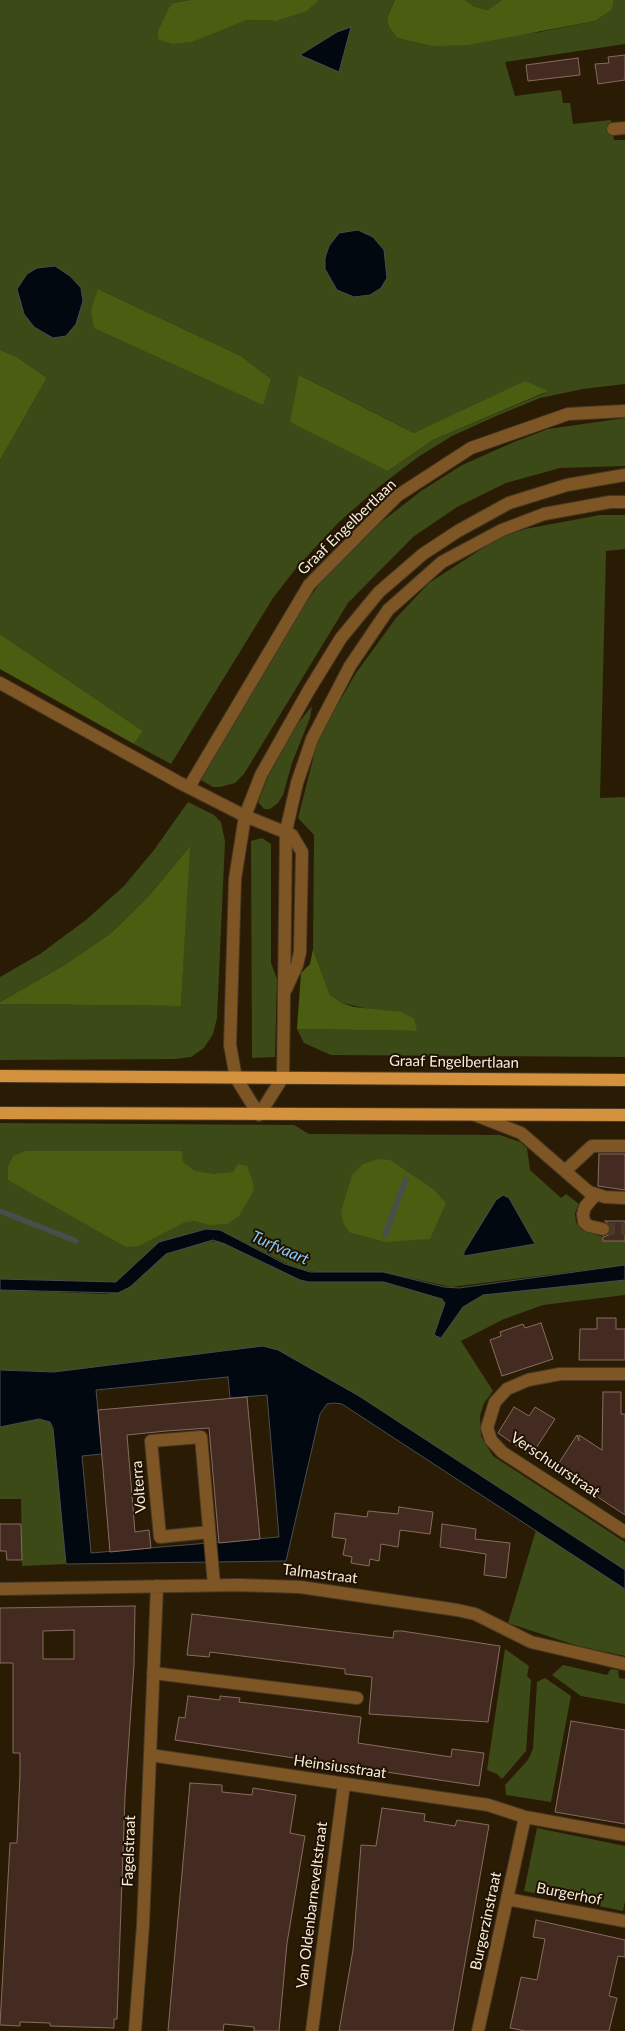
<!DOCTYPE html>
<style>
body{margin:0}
canvas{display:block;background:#2a1b05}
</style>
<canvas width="625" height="2031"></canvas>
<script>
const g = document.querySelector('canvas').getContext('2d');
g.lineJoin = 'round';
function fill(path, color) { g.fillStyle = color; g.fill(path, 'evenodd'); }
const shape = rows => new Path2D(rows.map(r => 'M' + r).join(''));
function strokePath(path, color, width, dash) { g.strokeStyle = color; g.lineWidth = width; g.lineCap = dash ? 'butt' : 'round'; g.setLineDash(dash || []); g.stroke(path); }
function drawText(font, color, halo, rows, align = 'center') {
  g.font = font + ' Lato,sans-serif'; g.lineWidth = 4; g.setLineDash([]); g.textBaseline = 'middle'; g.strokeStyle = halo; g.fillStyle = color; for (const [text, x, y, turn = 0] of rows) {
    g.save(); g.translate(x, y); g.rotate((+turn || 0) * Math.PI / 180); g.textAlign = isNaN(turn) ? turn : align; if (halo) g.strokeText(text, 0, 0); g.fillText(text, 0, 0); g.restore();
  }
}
fill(shape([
 [0,0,190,0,173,3,246,20,277,21,306,11,319,0,395,0,387,18,389,27,397,38,431,46,540,32,595,21,612,10,614,0,625,0,625,44,505,62,515,96,561,90,563,103,570,103,573,124,611,120,614,140,625,140,625,384,583,389,540,398,496,416,452,436,418,457,380,486,339,522,297,567,273,598,171,764,134,744,143,731,0,634,0,460,47,378,17,357,0,350],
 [98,289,241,356,271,379],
 [299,375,414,433,547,392,433,440,388,471],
 [465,0,502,0,487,10,473,6],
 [625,418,625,466,560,468,506,483,457,507,413,537,348,603,244,774,235,783,220,787,213,787,201,780,297,615,322,580,380,523,421,491,462,465,514,442,548,429],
 [600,515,625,515,625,549,606,551,600,798,625,797,625,1057,331,1055,304,1043,297,1029,416,1031,373,1010,342,1003,330,995,313,949,314,835,298,818,317,743,331,716,356,673,396,618,429,583,497,539,525,529],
 [312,706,310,718,292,763,283,795,278,803,270,809,264,809,258,802,267,779,295,727],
 [188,802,214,815,221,822,225,841,217,1018,213,1034,204,1048,191,1057,175,1059,0,1060,0,1004,181,1006,189,847,148,897,111,933,66,964,0,1002,0,977,40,954,86,920,124,886,154,850],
 [262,838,271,844,271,963,277,979,275,1057,252,1058,251,841],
 [0,1123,294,1125,309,1134,500,1135,520,1142,527,1148,530,1170,561,1198,566,1194,579,1204,575,1213,576,1222,580,1228,603,1237,603,1241,625,1241,625,1265,451,1287,383,1272,323,1273,297,1269,220,1230,206,1229,159,1242,116,1282,0,1279],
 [344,1225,384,1242,350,1233],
 [208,1241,221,1242,300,1280,309,1282,383,1282,442,1299,445,1303,434,1335,439,1338,463,1307,483,1295,625,1280,625,1295,543,1305,504,1319,461,1341,493,1391,484,1403,480,1416,481,1436,493,1456,625,1542,625,1570,359,1396,278,1350,263,1346,254,1347,54,1372,0,1370,0,1290,107,1294,130,1287,166,1254],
 [39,1419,50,1422,54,1434,66,1564,22,1566,21,1499,0,1499,0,1427],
 [536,1530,625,1589,625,1656,578,1646,508,1623],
 [505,1649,529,1666,527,1676,531,1680,526,1751,502,1779,497,1774,487,1770],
 [563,1665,607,1675,611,1669,618,1670,619,1678,625,1679,625,1704,581,1696,552,1675],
 [545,1678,571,1696,551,1802,506,1795,505,1785,528,1760,533,1749,537,1682],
 [537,1828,625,1846,625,1901,623,1911,524,1891]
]), '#3b4a16');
fill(shape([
 [190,0,319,0,307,11,277,21,246,20,192,42,172,44,158,39,158,31,169,8,173,3],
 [395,0,465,0,473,6,487,10,502,0,614,0,612,10,595,21,468,45,431,46,397,38,389,27,387,18],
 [98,289,241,356,271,379,263,405,94,328,91,310],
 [0,350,17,357,47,378,0,460],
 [299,375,414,433,525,381,548,391,433,440,388,471,290,422],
 [0,634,143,731,134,744,0,669],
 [190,846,181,1006,0,1004,0,1002,66,964,111,933,148,897],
 [313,949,330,995,342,1003,354,1007,402,1012,414,1019,417,1031,297,1029,301,973,310,964],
 [26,1151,182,1151,183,1162,195,1171,214,1174,233,1172,238,1164,247,1166,253,1183,254,1190,239,1216,227,1224,210,1225,194,1221,185,1222,139,1246,126,1247,8,1180,8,1167,13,1156],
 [379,1159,390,1160,433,1189,446,1203,430,1239,384,1242,350,1233,344,1225,341,1212,352,1175,363,1164]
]), '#4a5d10');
const water = shape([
 [351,27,339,72,300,55,337,32,351,27],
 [358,230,373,237,384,250,387,278,381,288,370,295,354,297,337,290,325,269,325,258,329,246,339,233,358,230],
 [55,266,70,276,81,288,83,301,76,324,66,336,53,338,34,327,24,314,17,289,27,274,37,268,55,266],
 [503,1195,509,1198,535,1244,464,1256,464,1252,496,1200,503,1195],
 [206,1229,220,1230,285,1264,310,1272,383,1272,444,1287,459,1288,625,1265,625,1280,483,1295,463,1307,441,1338,434,1335,445,1303,442,1299,384,1282,309,1282,300,1280,225,1244,213,1240,166,1254,130,1287,118,1293,0,1290,0,1279,116,1282,159,1242,206,1229],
 [263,1346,278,1350,359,1396,625,1570,625,1589,342,1404,334,1403,327,1404,320,1414,286,1561,66,1564,53,1428,50,1422,39,1419,0,1427,0,1370,54,1372,263,1346],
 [228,1377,230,1398,267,1395,279,1537,91,1553,82,1456,102,1454,96,1390,228,1377]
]);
fill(water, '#010810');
strokePath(water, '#4a4c4e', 1);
strokePath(shape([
 [0,1211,76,1241],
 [385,1235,406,1179]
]), '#4a4c4e', 5.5);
const building = shape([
 [625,55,625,80,598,84,595,64,609,63,608,57,625,55],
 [578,58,580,75,528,81,526,65,578,58],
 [599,1154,625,1154,625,1190,598,1186,599,1154],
 [605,1221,625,1221,625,1241,603,1241,603,1237,609,1235,611,1230,611,1226,605,1221],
 [597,1318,616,1318,616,1329,625,1329,625,1360,579,1360,580,1329,597,1329,597,1318],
 [541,1323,553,1359,502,1376,490,1340,501,1336,500,1332,523,1324,525,1328,541,1323],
 [603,1392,621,1392,621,1414,625,1414,625,1515,555,1469,577,1435,579,1441,579,1435,602,1450,603,1392],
 [247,1397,260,1539,219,1543,209,1428,166,1431,127,1435,135,1532,149,1530,151,1548,110,1552,98,1410,247,1397],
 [514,1407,529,1416,535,1407,555,1419,531,1456,498,1433,514,1407],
 [399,1507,433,1512,430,1534,400,1530,398,1547,381,1544,379,1561,370,1559,369,1566,351,1563,352,1557,343,1555,346,1539,332,1537,335,1513,367,1517,368,1511,398,1514,399,1507],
 [0,1524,21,1524,22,1560,7,1560,6,1551,0,1551,0,1524],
 [442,1524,476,1529,475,1539,510,1543,506,1578,484,1575,486,1554,440,1547,442,1524],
 [135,1606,134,1665,125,1796,117,2019,114,2019,114,2028,50,2026,50,2023,20,2022,20,2026,0,2025,10,1843,17,1843,20,1774,20,1753,13,1753,13,1663,0,1663,0,1608,135,1606],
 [74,1630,74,1659,43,1659,43,1631,74,1630],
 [192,1614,393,1638,394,1631,402,1631,500,1646,488,1722,369,1714,372,1677,345,1674,345,1669,210,1652,209,1657,187,1655,192,1614],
 [188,1696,220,1700,220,1696,240,1698,239,1702,361,1717,358,1743,451,1757,452,1749,484,1753,479,1786,175,1740,179,1717,185,1718,188,1696],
 [571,1721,625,1730,625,1824,555,1812,571,1721],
 [190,1783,222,1785,222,1792,252,1795,253,1788,296,1795,290,1833,305,1836,287,1943,279,2031,254,2031,254,2027,224,2024,223,2031,168,2031,190,1783],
 [382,1808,425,1814,424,1821,455,1826,457,1820,489,1825,453,2031,339,2031,353,1950,361,1845,376,1846,382,1808],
 [536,1920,625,1940,625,1957,618,1956,609,1996,617,1998,609,2031,525,2031,510,2028,521,1977,537,1980,545,1939,533,1937,536,1920]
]);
fill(building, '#442b21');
strokePath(building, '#886a5f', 1);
strokePath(shape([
 [603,1229,625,1229]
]), '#493a26', 12, [12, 6]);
const minor = shape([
 [613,129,625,128],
 [625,475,567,485,509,503,458,531,423,554,379,592,341,638,309,690,261,775,245,816,235,879,230,1045,236,1078,259,1115,283,1077,286,831,297,783,312,739,350,666,388,610,442,562,502,530,544,514,610,502,625,502],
 [0,683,180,783,245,816,292,835,302,852,300,952,297,965,286,989],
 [189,787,309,585,397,496,471,448,568,414,625,411],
 [475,1115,521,1133,589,1192,605,1197,625,1198],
 [565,1171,592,1146,625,1146],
 [596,1194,585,1207,583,1214,584,1222,589,1226,603,1229],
 [625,1374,560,1374,528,1380,507,1389,495,1402,487,1428,491,1440,502,1452,625,1532],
 [209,1532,160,1537,151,1441,201,1437,214,1585],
 [0,1589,238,1585,300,1587,457,1610,475,1614,531,1642,625,1664],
 [153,1673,357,1698],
 [150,1755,488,1805,525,1817,625,1835],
 [507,1899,625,1921],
 [135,2031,143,1925,157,1586],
 [312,2031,344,1784],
 [478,2031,525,1817]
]);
const major = shape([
 [0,1076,625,1080],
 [0,1113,625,1115]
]);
strokePath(minor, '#473823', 14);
strokePath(major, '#473823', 14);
strokePath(minor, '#7e5625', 12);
strokePath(major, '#d4923e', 12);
drawText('15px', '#f6ecde', '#201200', [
 ["Graaf Engelbertlaan",347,527,-44],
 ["Graaf Engelbertlaan",454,1062,1],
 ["Verschuurstraat",555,1465,34],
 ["Volterra",139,1487,-95],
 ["Talmastraat",320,1574,7],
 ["Heinsiusstraat",340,1767,8],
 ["Fagelstraat",129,1851,-88],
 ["Burgerhof",569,1894,11],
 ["Van Oldenbarneveltstraat",312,1905,-83],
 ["Burgerzinstraat",486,1921,-78]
]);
drawText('italic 16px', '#84c9f6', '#201200', [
 ["Turfvaart",280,1248,24]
]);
</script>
